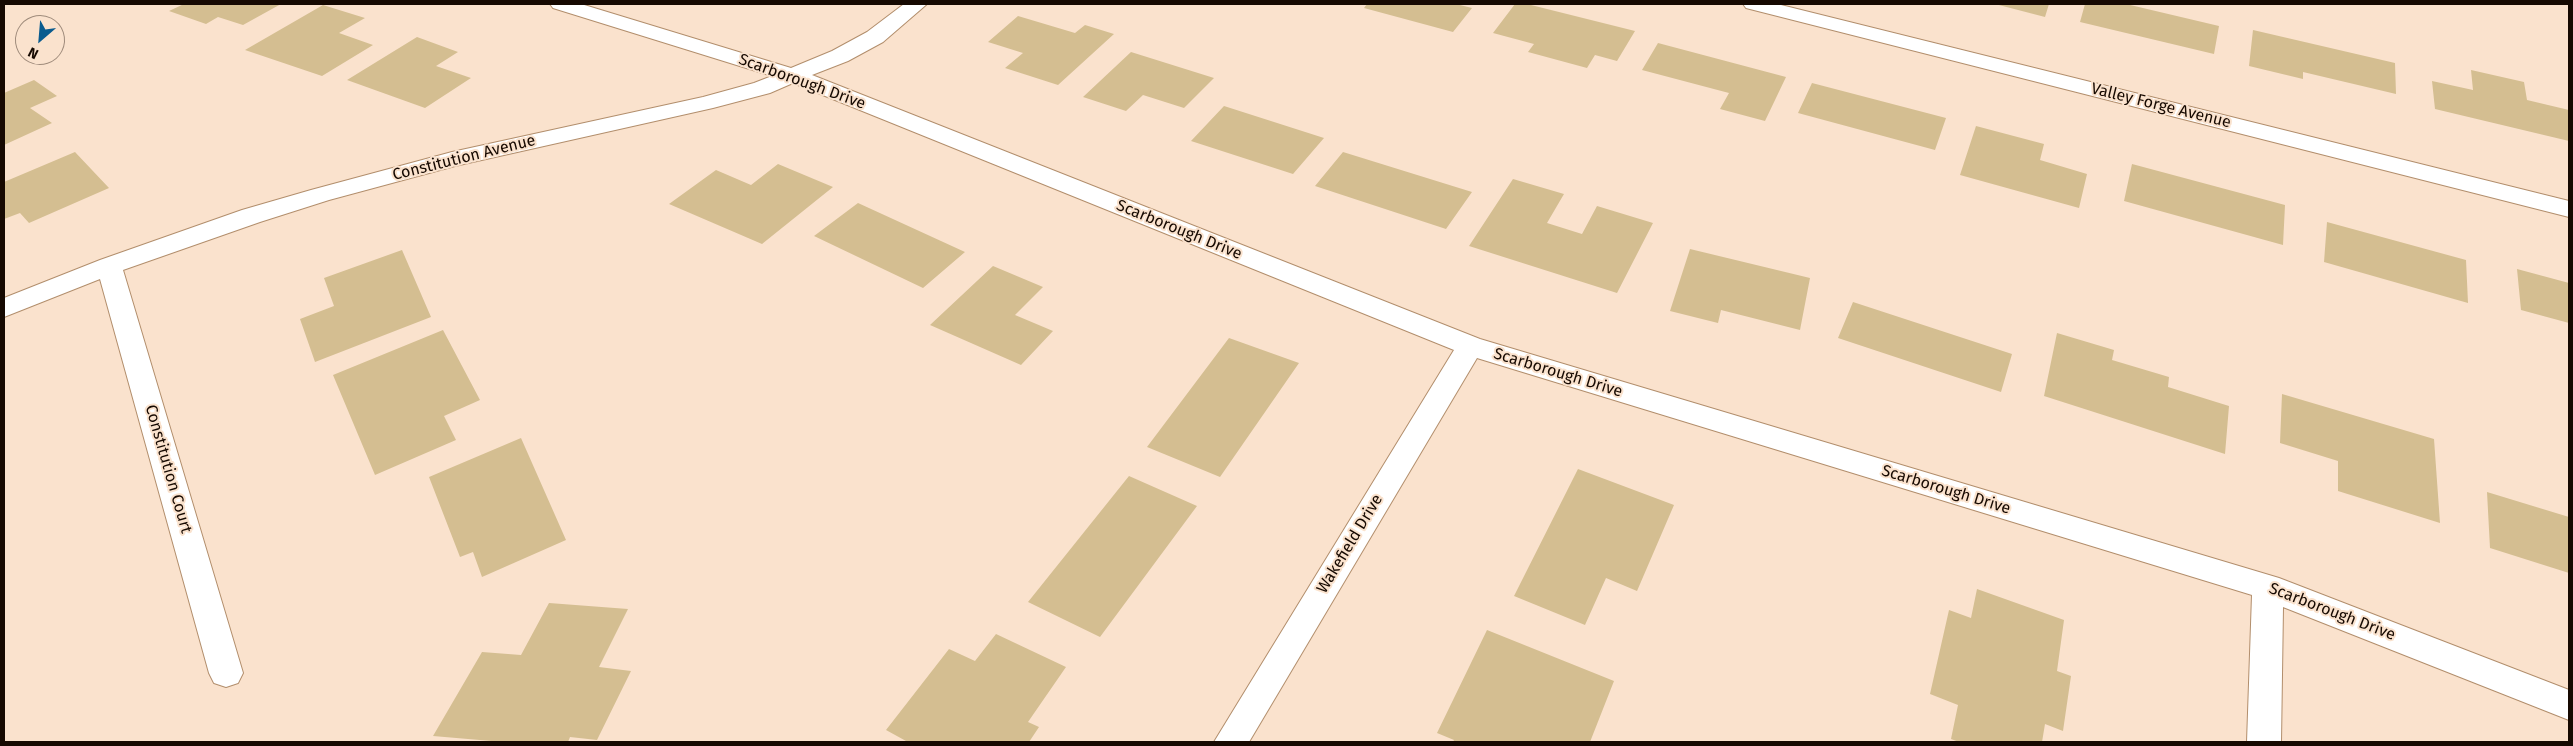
<!DOCTYPE html>
<style>
body{margin:0}
#map{position:relative;width:2573px;height:746px;overflow:hidden;background:#fae2cd;font-family:"Fira Sans",sans-serif}
canvas{display:block}
.frame{position:absolute;inset:0;border:5px solid #160901;pointer-events:none}
.north{position:absolute;left:15px;top:15px;width:50px;height:50px;box-sizing:border-box;background:#fae2cd;border:1px solid #9f8b7b;border-radius:50%;rotate:207deg;font-size:14px;font-weight:700;line-height:20px;text-align:center;color:#160901}
.north::after{content:'';display:block;margin:auto;width:18px;height:22px;background:#0a5b8e;clip-path:polygon(50% 0,100% 100%,50% 72%,0 100%)}
</style>
<div id="map">
<canvas width="2573" height="746"></canvas>
<div class="frame"></div>
<div class="north">N</div>
</div>
<script>
const g = document.querySelector('canvas').getContext('2d');
g.lineJoin = 'round';
function fill(path, color) { g.fillStyle = color; g.fill(path, 'evenodd'); }
const shape = rows => new Path2D(rows.map(r => 'M' + r).join(''));
function strokePath(path, color, width, dash) { g.strokeStyle = color; g.lineWidth = width; g.lineCap = dash ? 'butt' : 'round'; g.setLineDash(dash || []); g.stroke(path); }
function drawText(font, color, halo, rows, align = 'center') {
  g.font = font + ' "Fira Sans",sans-serif'; g.lineWidth = 4; g.setLineDash([]); g.textBaseline = 'middle'; g.strokeStyle = halo; g.fillStyle = color; for (const [text, x, y, turn = 0] of rows) {
    g.save(); g.translate(x, y); g.rotate((+turn || 0) * Math.PI / 180); g.textAlign = isNaN(turn) ? turn : align; if (halo) g.strokeText(text, 0, 0); g.fillText(text, 0, 0); g.restore();
  }
}
fill(shape([
 [184,4,281,4,243,25,218,17,206,24,169,11],
 [1367,4,1456,4,1472,8,1453,32,1364,8],
 [1515,4,1527,4,1635,31,1617,61,1595,55,1587,68,1528,52,1534,44,1493,33],
 [1995,4,2049,4,2045,17],
 [2085,4,2126,4,2219,26,2214,54,2080,22],
 [323,5,365,18,339,33,373,45,322,76,245,50],
 [1018,16,1075,33,1085,25,1114,34,1058,85,1005,68,1023,53,988,42],
 [2253,30,2395,63,2396,94,2303,72,2303,79,2249,66],
 [417,37,458,52,436,66,471,78,425,108,347,80],
 [1658,43,1786,77,1765,121,1720,109,1729,93,1642,70],
 [1131,52,1214,78,1184,108,1143,95,1126,111,1083,97],
 [2471,70,2524,82,2527,100,2569,110,2569,141,2435,109,2432,81,2473,90],
 [34,80,57,96,30,108,52,123,4,145,4,93],
 [1812,83,1946,118,1935,150,1798,113],
 [1224,106,1324,138,1293,174,1191,141],
 [1976,126,2044,144,2040,160,2087,174,2079,208,1960,175],
 [75,152,109,188,29,223,20,213,4,219,4,182],
 [1343,152,1472,192,1446,229,1315,186],
 [778,164,833,187,762,244,669,204,716,170,751,185],
 [2132,164,2285,205,2283,245,2124,201],
 [1513,179,1564,194,1547,223,1582,234,1597,206,1653,223,1617,293,1469,246],
 [858,203,965,252,923,288,814,236],
 [2327,222,2466,260,2468,303,2324,262],
 [1690,249,1810,278,1800,330,1721,310,1718,323,1670,311],
 [402,250,431,317,315,362,300,319,334,306,324,278],
 [993,266,1043,287,1015,315,1053,331,1021,365,930,325],
 [2517,269,2569,283,2569,323,2521,310],
 [1853,302,2012,354,2001,392,1838,338],
 [443,330,480,400,444,416,456,440,375,475,333,375],
 [2057,333,2114,350,2112,360,2169,377,2168,387,2229,406,2225,454,2044,396],
 [1229,338,1299,363,1220,477,1147,447],
 [2282,394,2434,439,2440,523,2338,491,2338,461,2280,443],
 [521,438,566,540,482,577,473,552,460,557,429,477],
 [1578,469,1674,505,1637,591,1606,578,1585,625,1514,596],
 [1129,476,1197,506,1100,637,1028,602],
 [2487,492,2569,517,2569,573,2490,548],
 [1977,589,2064,620,2057,671,2071,676,2063,731,2045,724,2042,742,1959,742,1951,739,1958,705,1930,694,1949,610,1971,618],
 [549,603,628,609,599,667,631,671,597,740,570,737,568,742,503,742,433,736,482,652,521,655],
 [1487,630,1614,681,1590,742,1453,742,1454,740,1437,733],
 [996,634,1066,667,1028,722,1039,727,1029,742,905,742,906,741,886,730,949,649,975,661]
]), '#d4be91');
const minor = shape([
 [550,4,581,4,791,68,832,51,867,32,904,4,927,4,883,42,848,61,812,75,1480,339,2279,578,2569,690,2569,720,2283,607,2281,742,2247,742,2252,595,1477,358,1249,742,1214,742,1454,350,793,83,770,93,713,108,455,166,329,200,260,222,123,270,243,673,238,683,226,687,214,683,209,673,100,279,4,317,4,298,100,260,242,210,311,190,452,152,703,97,754,83,772,76,553,8,550,4],
 [1743,4,1777,4,2569,201,2569,217,1746,8,1743,4]
]);
strokePath(minor, '#b28e6c', 2);
fill(minor, '#fff');
drawText('16px', '#160901', '#fae2cd', [
 ["Scarborough Drive",802,82,20],
 ["Valley Forge Avenue",2161,106,14],
 ["Constitution Avenue",464,158,-14],
 ["Scarborough Drive",1179,230,22],
 ["Scarborough Drive",1558,373,17],
 ["Constitution Court",168,469,74],
 ["Scarborough Drive",1946,490,17],
 ["Wakefield Drive",1350,544,-59],
 ["Scarborough Drive",2332,612,21]
]);
</script>
